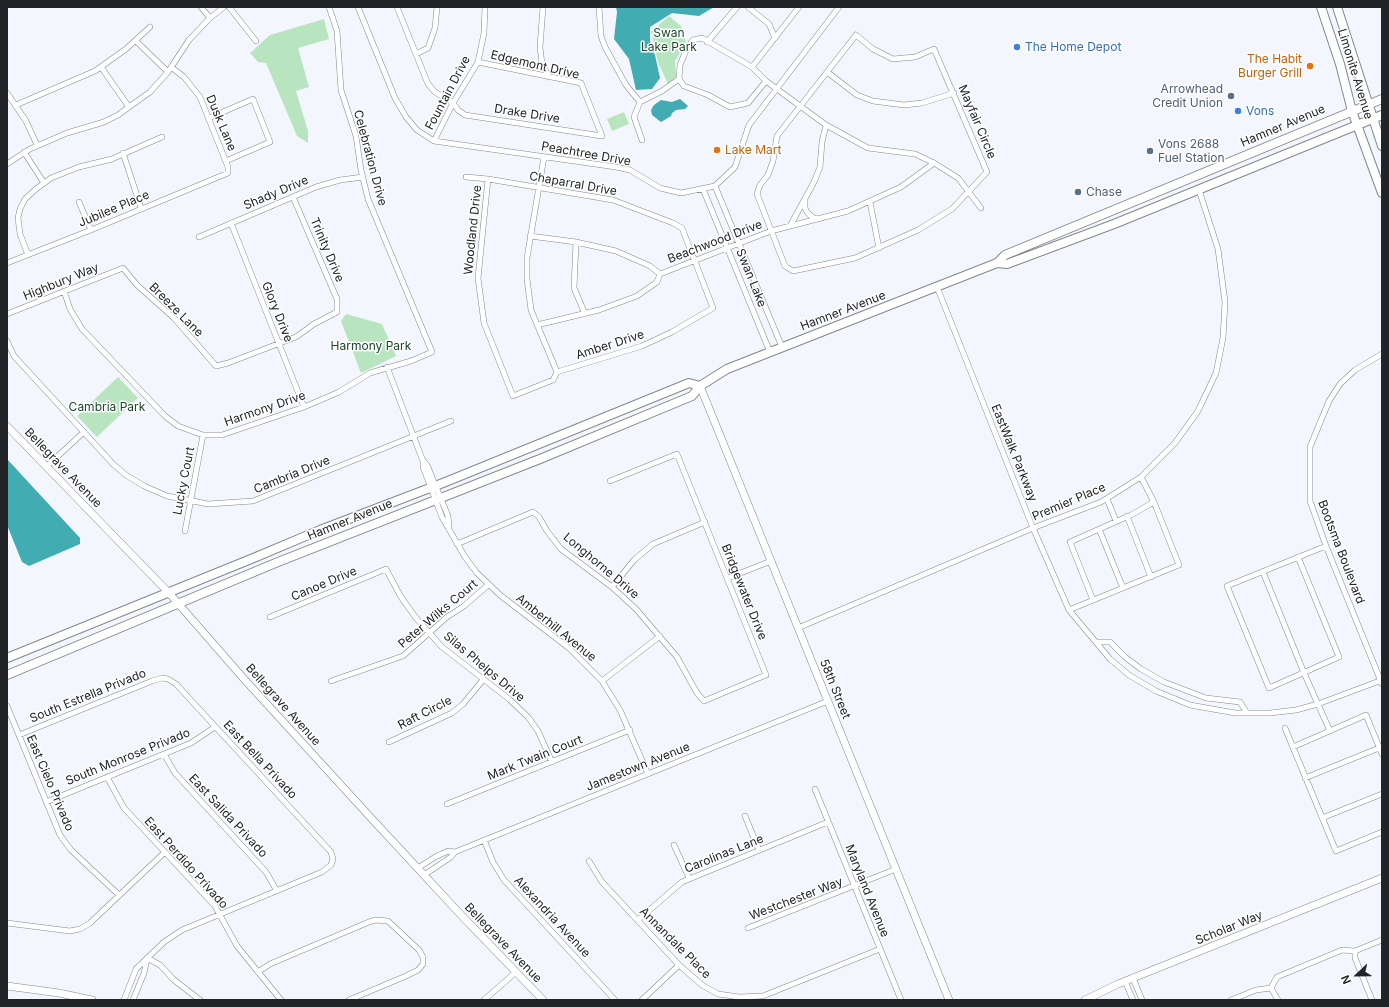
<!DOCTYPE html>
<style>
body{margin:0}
#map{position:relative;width:1389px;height:1007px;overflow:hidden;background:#f3f7fd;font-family:Inter,sans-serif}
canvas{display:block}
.frame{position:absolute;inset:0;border:8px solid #222428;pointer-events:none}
.north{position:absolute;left:1337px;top:955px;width:40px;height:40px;-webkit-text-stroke:3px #fff;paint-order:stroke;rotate:248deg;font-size:11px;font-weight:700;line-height:16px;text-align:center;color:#222428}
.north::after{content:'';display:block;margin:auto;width:14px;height:18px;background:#222428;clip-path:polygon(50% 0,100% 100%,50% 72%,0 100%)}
</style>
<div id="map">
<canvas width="1389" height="1007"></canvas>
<div class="frame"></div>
<div class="north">N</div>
</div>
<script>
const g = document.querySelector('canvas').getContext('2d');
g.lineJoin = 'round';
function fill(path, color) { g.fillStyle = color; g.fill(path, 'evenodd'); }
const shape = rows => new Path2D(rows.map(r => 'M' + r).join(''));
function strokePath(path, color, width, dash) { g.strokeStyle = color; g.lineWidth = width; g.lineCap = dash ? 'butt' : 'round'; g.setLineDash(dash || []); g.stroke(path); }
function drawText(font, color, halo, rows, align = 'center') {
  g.font = font + ' Inter,sans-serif'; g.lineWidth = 3; g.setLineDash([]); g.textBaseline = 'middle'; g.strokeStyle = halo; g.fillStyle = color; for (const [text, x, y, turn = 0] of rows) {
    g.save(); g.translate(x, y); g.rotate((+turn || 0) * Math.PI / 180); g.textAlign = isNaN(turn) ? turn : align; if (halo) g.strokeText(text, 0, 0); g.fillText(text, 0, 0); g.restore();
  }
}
fill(shape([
 [669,16,681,26,686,42,675,61,676,77,668,84,658,62,651,32],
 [324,19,329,39,298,48,309,87,296,91,308,131,308,143,297,136,266,63,258,62,250,53,270,35],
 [624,112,629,124,612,131,607,119],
 [346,314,382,324,396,356,361,373,341,321],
 [118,377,138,398,97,437,77,416]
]), '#b8e4c0');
fill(shape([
 [616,7,714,7,699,16,672,13,650,27,650,44,655,55,660,78,652,89,636,90,629,59,614,39,617,12],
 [680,99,688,106,685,109,676,110,672,113,671,116,661,122,652,115,651,110,654,105,661,100,672,102],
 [7,459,80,538,80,544,29,566,22,562,7,525]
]), '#41acb2');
const street = shape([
 [201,7,210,18],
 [229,7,256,41],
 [358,7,395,98,406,117,417,130,434,141,616,167,630,170,660,188,681,193,715,186,735,167,749,125,839,7],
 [397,7,428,84,435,92,453,103,458,110,465,115,602,136,581,83,478,62],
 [543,7,540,47,542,64,549,77],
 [599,7,601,36,605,47,626,85,640,102],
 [748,7,769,24,775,38],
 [856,35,873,49,893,59,915,57,934,49,987,172,952,209,918,230,855,258,793,271,785,266,757,194,760,185,768,175,773,161,777,136,856,35],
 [702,38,752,67,766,81,748,103,730,107,708,95,684,86,679,79,680,65,687,48,693,40,702,38],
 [136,41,168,72],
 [707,42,737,7],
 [416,54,428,48,435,28,437,7],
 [101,67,129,107],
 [752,67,799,7],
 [827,72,857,95,873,101,904,105,922,103,954,93],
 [766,81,826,125,868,148,915,154,934,163,958,178,981,208],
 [7,93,26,121,37,145],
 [16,105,95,71,126,49,150,27],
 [209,118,253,99,270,142,226,161],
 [642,140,634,117,640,102,662,91,679,79],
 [434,141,453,103,478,62,484,33,485,7],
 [24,152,44,183],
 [123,153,141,208],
 [544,157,527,258,527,279,531,310,557,372],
 [7,164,30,149,67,133,104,122,118,115,129,107,150,92,168,72,189,40,210,18,224,7],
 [466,177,488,179,613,200,673,223,682,228,713,308,672,332,642,346,557,372,553,380,513,396,484,323,478,278,488,179],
 [715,186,782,347],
 [703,189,770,352],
 [805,200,805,208,807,212,812,217,817,219],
 [79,202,91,230],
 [870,202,879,248],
 [231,223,304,407],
 [790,226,814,182,820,167,822,142,826,125],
 [530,236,576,242,616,251,650,266,660,274],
 [199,237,316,187,340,180,363,177],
 [576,242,574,288,585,314],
 [28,255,20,234,18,218,20,209,25,199,36,189,51,178,79,167,112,159,162,137],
 [7,263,91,230,228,173,228,167,200,97,184,77,171,67],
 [937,287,1033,528,1069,610,1110,659,1129,675,1156,691,1190,705,1235,713,1270,713,1296,710,1318,704,1382,680],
 [64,291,70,309,82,329,165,416,178,426,203,435,222,435,304,407,339,392,370,373,411,361,432,352,368,199,361,170,356,136,341,90,337,31,329,7],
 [7,314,123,268,137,285,174,318,216,366,228,363,296,337,314,324,337,312,337,299,293,197],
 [537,325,599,310,637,296,657,282,660,274,771,231,848,211,901,187,934,163],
 [7,341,14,356,114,465,126,475,144,486,167,496,208,504,253,501,451,421],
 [1382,354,1355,370,1340,384,1329,401,1310,447,1310,501,1326,546,1382,684],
 [387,367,423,461,427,465,448,516,449,526],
 [423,461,423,467,442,517,465,557,477,573,500,595,569,648,602,681,620,710,648,774],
 [46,467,84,432],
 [1107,499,1116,521],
 [1127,516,1151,577],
 [1099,529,1123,588],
 [185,531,203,435],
 [457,544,533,512,539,517,547,531,561,549,612,587,636,609,677,657,697,693,704,701,766,675,677,454,610,481],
 [1298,557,1339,657,1269,688,1227,586,1326,546],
 [1263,572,1304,673,1330,731],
 [728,578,771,561],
 [612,587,634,560,653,544,705,522],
 [1093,600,1070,542,1131,515,1154,502,1141,477],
 [1069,610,1179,565,1154,502],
 [270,617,386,569,401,597,416,618,442,647,509,699,528,717,538,731,552,762],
 [798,628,1033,528,1101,502,1141,477,1175,443,1198,411,1216,373,1223,338,1225,302,1218,249,1199,190],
 [1096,642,1110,642,1125,657,1141,669,1164,682,1206,698,1240,702,1247,713],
 [331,681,403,656,447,617,464,606,488,585],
 [602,681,660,636],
 [7,706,60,835,71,850,119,895],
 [1285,728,1336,851,1382,832],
 [19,735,152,681,162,678,168,679,176,684,331,852,333,859,331,865,322,872,182,930,164,942,136,969,124,1000],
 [389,742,452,713,463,704,483,680],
 [1293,747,1366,715,1382,754],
 [164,754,175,773,266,872,277,891],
 [107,777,124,808,215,906,237,946,281,1000],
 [1305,778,1379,748],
 [815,789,901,1000],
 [46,802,191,743,215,727],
 [447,804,630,730],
 [745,816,759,850],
 [1322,818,1382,794],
 [484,840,493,862,504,880,615,1000],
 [674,845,689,878],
 [589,861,602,882,679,965,702,985,718,994,739,997,763,996,880,949],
 [418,868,435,857,448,851,455,852],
 [424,875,451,857,455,852,828,701],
 [638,920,682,882,828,822],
 [7,923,70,931,80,929,90,923,164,853],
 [748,928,896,869],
 [1355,951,1355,958,1372,1000],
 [147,958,160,965,174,980,200,1000],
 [258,972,270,964,369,922,376,920,388,921,419,950,423,957,423,964,418,970,406,976,349,1000],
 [1133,978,1142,1000],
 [1125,981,1133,1000],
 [1271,988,1277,977,1342,950,1355,951,1382,940],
 [1271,988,1278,1000],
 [133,1000,144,973,147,959],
 [484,1000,516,972],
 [642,1000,679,965],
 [1231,1000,1256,990,1271,988]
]);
const secondary = shape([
 [700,386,949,1000],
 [7,426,169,593,244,679,372,819,462,916,543,1000],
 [7,986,59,993,92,1000],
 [1085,1000,1118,984,1382,878]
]);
const primary = shape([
 [1321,7,1340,64,1352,111,1382,193],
 [1337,7,1382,146],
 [997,263,1007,264,1114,224,1382,115],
 [7,658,256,557,320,530,443,483,689,383,700,386],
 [7,675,278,562,540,459,692,396,700,386,727,369,997,263,1005,255,1382,99]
]);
strokePath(street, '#828790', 6);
strokePath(secondary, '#828790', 8);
strokePath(primary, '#828790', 10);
strokePath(street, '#fff', 5);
strokePath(secondary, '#fff', 7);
strokePath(primary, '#fff', 8);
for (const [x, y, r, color] of [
 [1017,47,4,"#3f7fe0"],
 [1310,66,4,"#e8710a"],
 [1231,96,4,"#5c6f8a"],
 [1238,111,4,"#3f7fe0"],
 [717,150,4,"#e8710a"],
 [1150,151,4,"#5c6f8a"],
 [1078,192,4,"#5c6f8a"]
]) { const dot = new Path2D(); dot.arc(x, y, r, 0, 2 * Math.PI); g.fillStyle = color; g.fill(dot); strokePath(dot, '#fff', 1.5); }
drawText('12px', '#194726', '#fff', [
 ["Swan",669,33],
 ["Lake Park",669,47],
 ["Harmony Park",371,346],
 ["Cambria Park",107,407]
]);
drawText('12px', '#366cbe', '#fff', [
 ["The Home Depot",1025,47],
 ["Vons",1246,111]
], 'left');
drawText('12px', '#c56008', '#fff', [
 ["The Habit",1302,59],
 ["Burger Grill",1302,73],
 ["Lake Mart",725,150,"left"]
], 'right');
drawText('12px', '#222428', '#fff', [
 ["Edgemont Drive",535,65,13],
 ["Limonite Avenue",1355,74,73],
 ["Fountain Drive",448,93,-62],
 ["Drake Drive",527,114,9],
 ["Mayfair Circle",977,122,67],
 ["Dusk Lane",221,123,67],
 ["Hamner Avenue",1283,126,-23],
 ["Peachtree Drive",586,154,10],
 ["Celebration Drive",370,158,75],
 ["Chaparral Drive",573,184,10],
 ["Shady Drive",276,193,-23],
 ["Jubilee Place",114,209,-23],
 ["Woodland Drive",473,230,-84],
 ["Beachwood Drive",715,242,-21],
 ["Trinity Drive",327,250,67],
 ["Swan Lake",751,278,68],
 ["Highbury Way",61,282,-22],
 ["Breeze Lane",176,310,45],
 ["Hamner Avenue",843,311,-21],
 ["Glory Drive",277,312,68],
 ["Amber Drive",610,345,-18],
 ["Harmony Drive",265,409,-19],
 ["EastWalk Parkway",1014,453,68],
 ["Bellegrave Avenue",63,468,46],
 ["Cambria Drive",292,475,-22],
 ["Lucky Court",184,481,-79],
 ["Premier Place",1069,502,-23],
 ["Hamner Avenue",350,520,-22],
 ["Bootsma Boulevard",1341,552,69],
 ["Longhorne Drive",601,566,40],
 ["Canoe Drive",324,584,-23],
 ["Bridgewater Drive",744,592,68],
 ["Peter Wilks Court",438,614,-40],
 ["Amberhill Avenue",556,628,39],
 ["Silas Phelps Drive",484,667,40],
 ["58th Street",835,689,68],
 ["South Estrella Privado",88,696,-22],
 ["Bellegrave Avenue",283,705,48],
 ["Raft Circle",425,713,-27],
 ["South Monrose Privado",128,757,-22],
 ["Mark Twain Court",535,758,-22],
 ["East Bella Privado",260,760,47],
 ["Jamestown Avenue",638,767,-22],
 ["East Cielo Privado",50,783,67],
 ["East Salida Privado",228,816,47],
 ["Carolinas Lane",724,854,-22],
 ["East Perdido Privado",186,863,48],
 ["Maryland Avenue",867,891,68],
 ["Westchester Way",796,899,-21],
 ["Alexandria Avenue",552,917,47],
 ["Scholar Way",1229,928,-22],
 ["Bellegrave Avenue",503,943,46],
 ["Annandale Place",675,943,45]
]);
drawText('12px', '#4e5e75', '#fff', [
 ["Arrowhead",1223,89,"right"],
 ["Credit Union",1223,103,"right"],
 ["Vons 2688",1158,144],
 ["Fuel Station",1158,158],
 ["Chase",1086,192]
], 'left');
</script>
